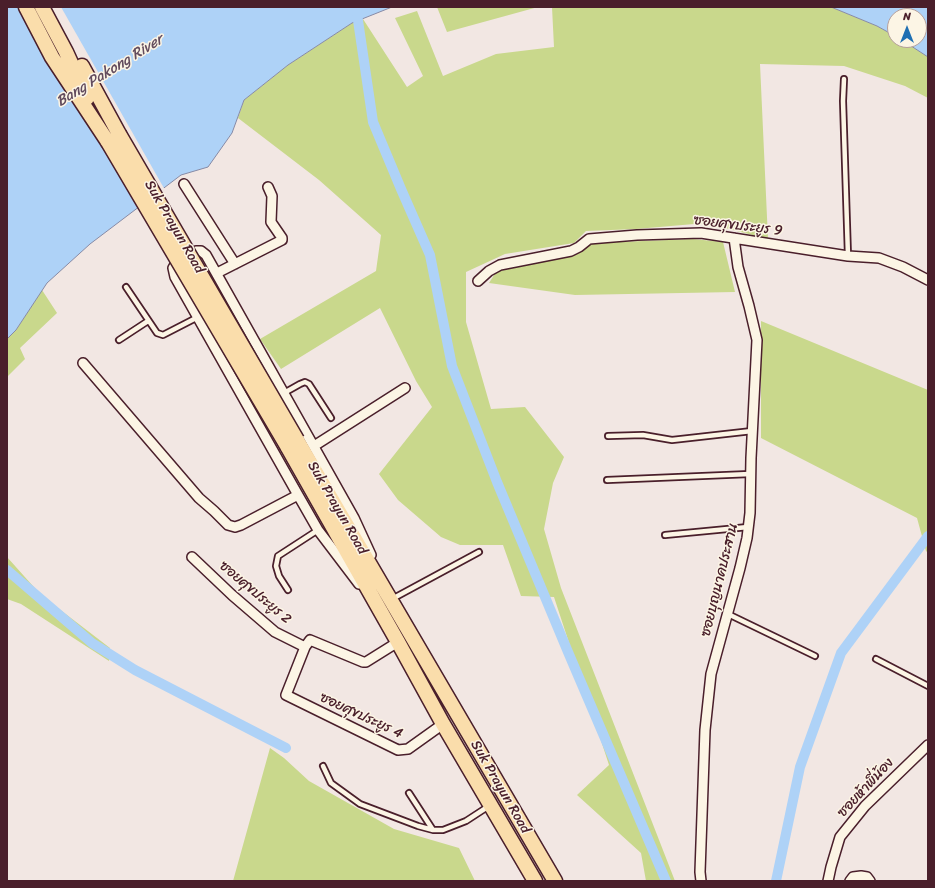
<!DOCTYPE html>
<meta charset="utf-8">
<style>
body{margin:0}
#map{position:relative;width:935px;height:888px;overflow:hidden;background:#f2e7e3;font-family:Sriracha,sans-serif}
canvas{display:block}
.frame{position:absolute;inset:0;border:8px solid #4a1f2b;pointer-events:none}
.north{position:absolute;left:887px;top:8px;width:40px;height:40px;box-sizing:border-box;background:#fcf5e5;border:1px solid #b59f9b;border-radius:50%;rotate:0deg;font-size:11px;font-weight:700;line-height:16px;text-align:center;color:#4a1f2b}
.north::after{content:'';display:block;margin:auto;width:14px;height:18px;background:#1f6fb2;clip-path:polygon(50% 0,100% 100%,50% 72%,0 100%)}
</style>
<div id="map">
<canvas width="935" height="888"></canvas>
<div class="frame"></div>
<div class="north">N</div>
</div>
<script>
const g = document.querySelector('canvas').getContext('2d');
g.lineJoin = 'round';
function fill(path, color) { g.fillStyle = color; g.fill(path, 'evenodd'); }
const shape = rows => new Path2D(rows.map(r => 'M' + r).join(''));
function strokePath(path, color, width, dash) { g.strokeStyle = color; g.lineWidth = width; g.lineCap = dash ? 'butt' : 'round'; g.setLineDash(dash || []); g.stroke(path); }
function drawText(font, color, halo, rows, align = 'center') {
  g.font = font + ' Sriracha,"Playpen Sans Thai",sans-serif'; g.lineWidth = 3; g.setLineDash([]); g.textBaseline = 'middle'; g.strokeStyle = halo; g.fillStyle = color; for (const [text, x, y, turn = 0] of rows) {
    g.save(); g.translate(x, y); g.rotate((+turn || 0) * Math.PI / 180); g.textAlign = isNaN(turn) ? turn : align; if (halo) g.strokeText(text, 0, 0); g.fillText(text, 0, 0); g.restore();
  }
}
fill(shape([
 [437,7,538,7,447,32],
 [552,7,831,7,877,26,895,36,895,40,902,40,928,57,928,98,905,86,844,66,760,64,768,239,706,223,636,229,586,231,574,243,505,254,466,272,466,322,491,409,525,407,564,457,553,483,544,529,561,588,675,881,646,881,641,853,577,795,609,765,554,597,521,596,503,545,460,545,441,537,398,500,379,474,432,407,416,381,380,308,281,369,260,339,376,271,381,235,319,180,238,118,244,100,288,65,352,23,363,19,407,87,423,76,395,18,417,11,443,76,496,54,554,47],
 [693,239,723,242,735,292,575,295,489,283,496,272,537,262,593,243],
 [42,290,57,313,20,348,25,359,7,377,7,339,16,330],
 [761,321,928,390,928,553,926,551,917,518,761,438],
 [7,557,41,595,110,648,109,661,21,604,7,599],
 [270,748,284,758,309,781,394,829,459,848,475,881,233,881]
]), '#c9d88c');
const water = shape([
 [7,7,392,7,352,23,288,65,244,100,232,133,208,167,181,175,90,244,47,283,16,330,7,339,7,7],
 [831,7,928,7,928,57,902,40,919,40,919,16,895,16,895,36,877,26,831,7]
]);
fill(water, '#aed2f7');
strokePath(water, '#868aa5', 1);
fill(shape([
 [23,7,61,7,165,190,140,209]
]), '#f2e7e3');
strokePath(shape([
 [356,7,373,122,401,189,430,255,452,366,497,482,568,652,666,881],
 [7,570,92,643,135,670,286,748],
 [776,881,800,767,841,653,928,536]
]), '#aed2f7', 10);
const service = shape([
 [844,79,843,101,848,256],
 [126,287,157,333,163,335,198,317],
 [119,340,148,321],
 [284,393,300,384,305,382,309,384,331,418],
 [608,436,643,435,672,440,752,431],
 [607,480,750,474],
 [665,535,748,527],
 [288,590,279,576,276,566,278,556,318,530],
 [392,599,479,552],
 [728,614,815,656],
 [876,659,928,686],
 [323,766,331,783,360,804,418,826,433,830],
 [409,793,433,830,443,830,466,821,489,806]
]);
const minor = shape([
 [184,184,235,264],
 [217,273,282,240,282,238,271,222,272,196,268,187],
 [478,281,489,271,500,265,571,251,579,247,589,239,637,235,701,233,848,256,879,258,903,267,928,280],
 [83,363,199,498,214,511,228,525,235,527,241,525,298,495],
 [314,446,405,388],
 [192,557,232,595,275,632,305,647],
 [359,584,318,530,298,495,175,277,173,268,176,263,196,251,201,251,206,255,354,518,371,555],
 [398,642,366,662,363,662,310,640,305,647,286,695,398,750,408,749,443,724],
 [701,881,700,872,705,730,711,674,740,568,747,538,750,513,751,458,757,340,749,306,738,267,734,238],
 [828,881,831,867,840,837,865,806,928,745],
 [850,881,853,877,861,876,867,877,870,881]
]);
const primary = shape([
 [26,7,52,57,108,142],
 [42,7,66,52,87,98],
 [82,66,119,134],
 [297,440,555,881],
 [287,446,398,642,443,724,535,881]
]);
strokePath(service, '#4a1f2b', 8);
strokePath(minor, '#4a1f2b', 12);
strokePath(primary, '#4a1f2b', 17);
strokePath(service, '#fcf5e5', 4.5);
strokePath(minor, '#fcf5e5', 9);
strokePath(primary, '#faddab', 14);
const primaryBridge = shape([
 [119,134,297,440],
 [108,142,287,446]
]);
strokePath(primaryBridge, '#4a1f2b', 17, []);
strokePath(primaryBridge, '#faddab', 14);
drawText('14px', '#4a1f2b', '#fcf5e5', [
 ["ซอยศุขประยูร 9",738,226,7],
 ["Suk Prayun Road",174,227,60],
 ["Suk Prayun Road",337,508,60],
 ["ซอยบุญนาคประสาน",720,580,-76],
 ["ซอยศุขประยูร 2",255,593,40],
 ["ซอยศุขประยูร 4",361,716,25],
 ["Suk Prayun Road",500,787,60],
 ["ซอยห้าพี่น้อง",866,788,-47]
]);
drawText('italic 15px', '#634c5e', '#fcf5e5', [
 ["Bang Pakong River",110,71,-32]
]);
</script>
